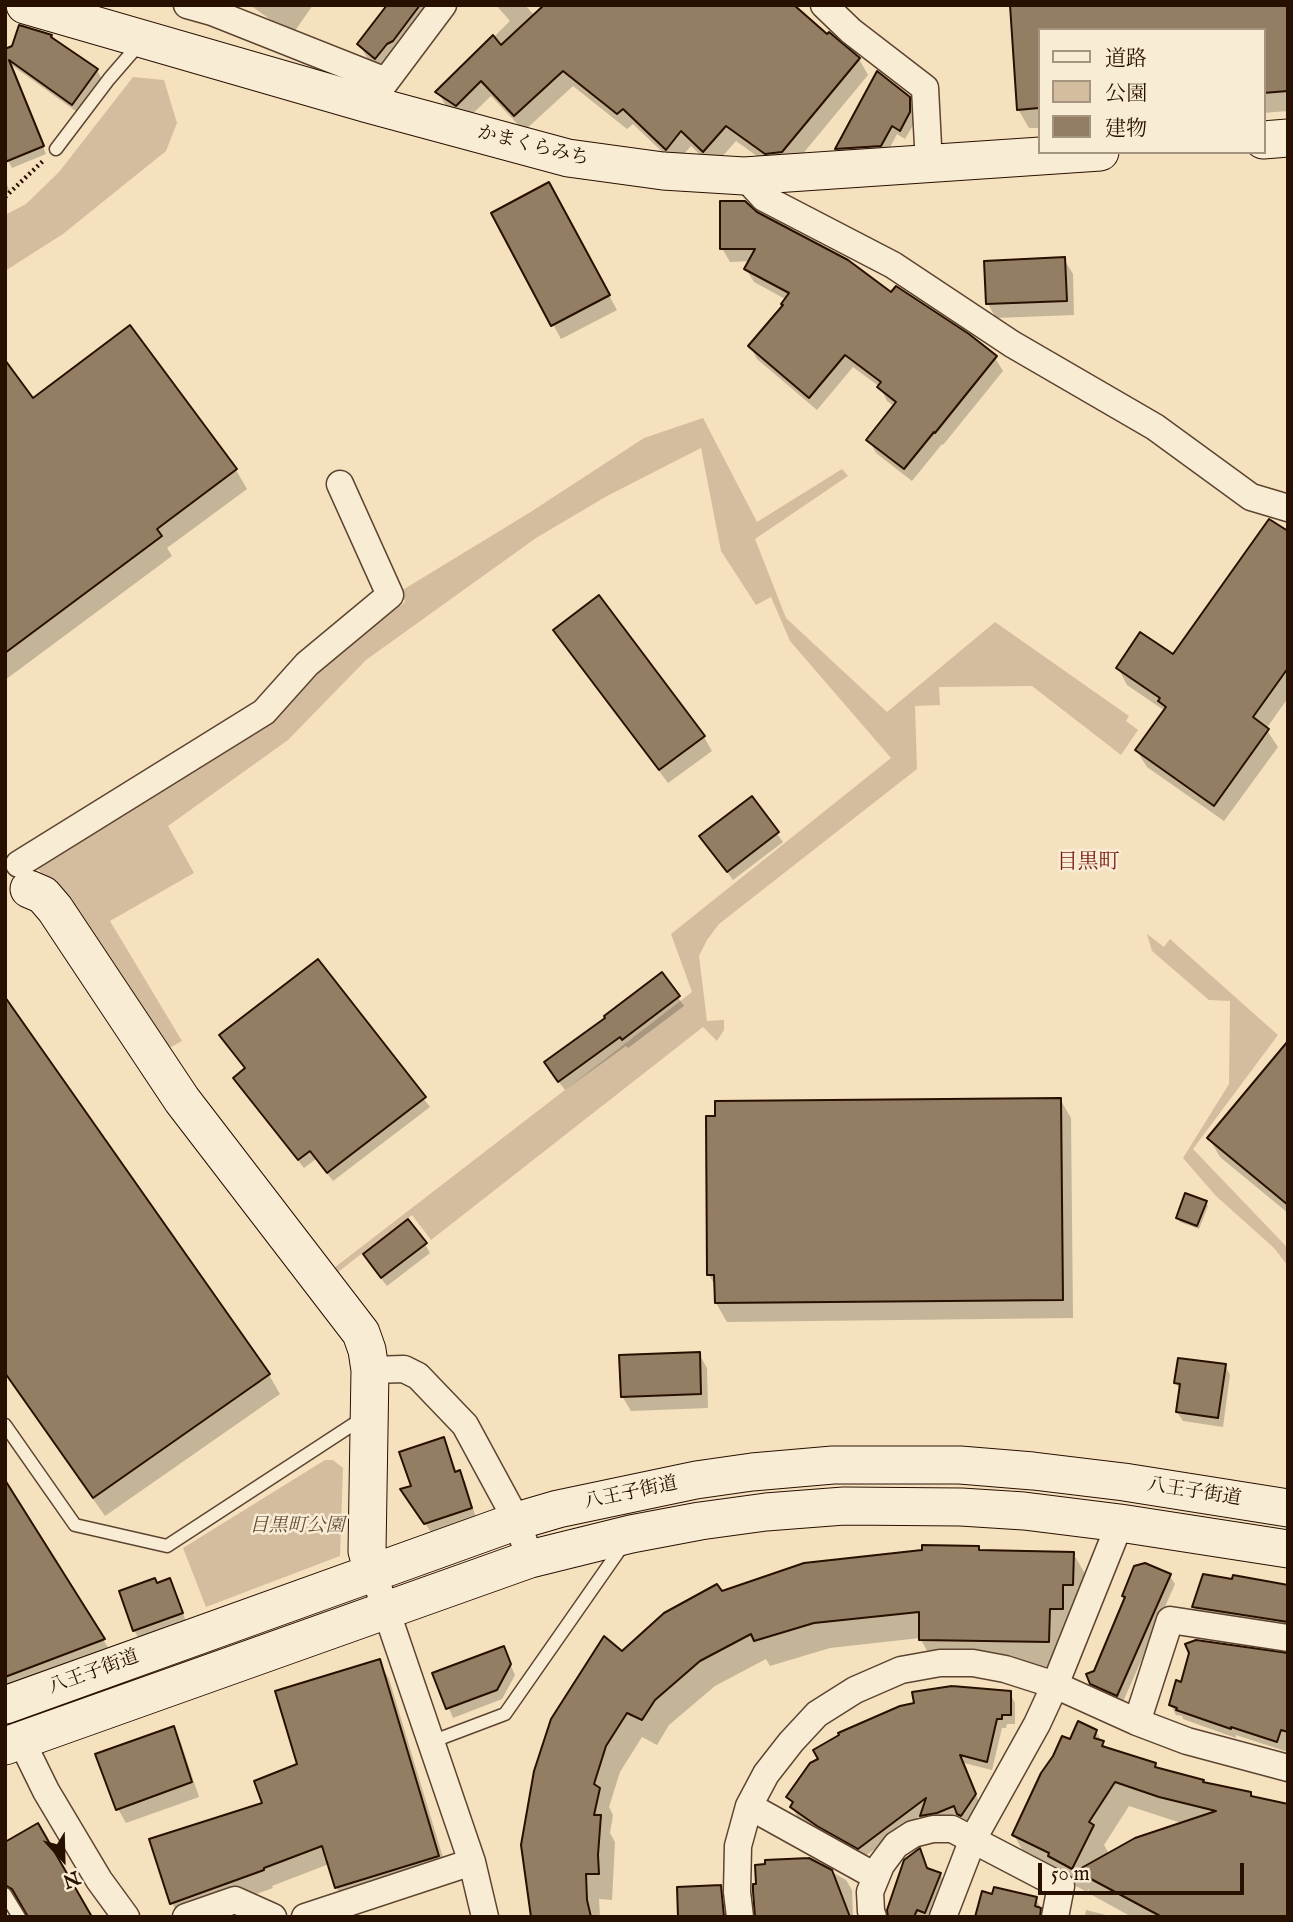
<!DOCTYPE html>
<meta charset="utf-8">
<style>
body{margin:0}
#map{position:relative;width:1293px;height:1922px;overflow:hidden;background:#f6e1be;font-family:"IM FELL English","Noto Serif JP",serif}
canvas{display:block}
.frame{position:absolute;inset:0;border:7px solid #281000;pointer-events:none}
.legend{position:absolute;left:1038px;top:28px;width:228px;height:126px;box-sizing:border-box;background:#f9ecd5;border:2px solid #a59480;margin:0;padding:9px 12px;list-style:none;font-size:21px;color:#281000}
.legend li{display:flex;align-items:center;gap:14px;height:35px}
.legend b{width:35px;border:2px solid #a59480}
.north{position:absolute;left:28px;top:1824px;width:70px;height:70px;-webkit-text-stroke:5px #f9ecd5;paint-order:stroke;rotate:158deg;font-size:19px;font-weight:700;line-height:28px;text-align:center;color:#281000}
.north::after{content:'';display:block;margin:auto;width:24px;height:32px;background:#281000;clip-path:polygon(50% 0,100% 100%,50% 72%,0 100%)}
.scale{position:absolute;left:1038px;top:1863px;width:206px;height:32px;box-sizing:border-box;border:4px solid #281000;border-top:0;padding-left:9px;font-size:21px;line-height:24px;white-space:nowrap;color:#281000;-webkit-text-stroke:5px #f9ecd5;paint-order:stroke}
</style>
<div id="map">
<canvas width="1293" height="1922"></canvas>
<div class="frame"></div>
<ul class="legend">
<li><b style="height:9px;background:#f9ecd5"></b>道路</li>
<li><b style="height:19px;background:#d3bd9e"></b>公園</li>
<li><b style="height:19px;background:#937d63"></b>建物</li>
</ul>
<div class="north">N</div>
<div class="scale">50 m</div>
</div>
<script>
const g = document.querySelector('canvas').getContext('2d');
g.lineJoin = 'round';
function fill(path, color) { g.fillStyle = color; g.fill(path, 'evenodd'); }
const shape = rows => new Path2D(rows.map(r => 'M' + r).join(''));
function strokePath(path, color, width, dash) { g.strokeStyle = color; g.lineWidth = width; g.lineCap = dash ? 'butt' : 'round'; g.setLineDash(dash || []); g.stroke(path); }
function drawText(font, color, halo, rows, align = 'center') {
  g.font = font + ' "IM FELL English","Noto Serif JP",serif'; g.lineWidth = 5; g.setLineDash([]); g.textBaseline = 'middle'; g.strokeStyle = halo; g.fillStyle = color; for (const [text, x, y, turn = 0] of rows) {
    g.save(); g.translate(x, y); g.rotate((+turn || 0) * Math.PI / 180); g.textAlign = isNaN(turn) ? turn : align; if (halo) g.strokeText(text, 0, 0); g.fillText(text, 0, 0); g.restore();
  }
}
fill(shape([
 [133,77,164,80,177,123,166,151,63,234,5,271,5,215,26,204,59,172],
 [703,418,757,522,842,469,848,476,755,539,786,618,887,712,995,622,1129,716,1126,721,1138,730,1121,755,1032,686,939,687,940,705,915,706,917,769,719,924,707,940,699,956,707,1021,724,1020,724,1030,717,1041,703,1027,431,1240,412,1215,338,1272,334,1268,692,992,671,934,891,758,790,641,771,597,756,605,721,551,701,448,607,496,536,538,366,660,288,740,168,826,194,873,110,921,182,1041,162,1052,73,909,36,867,317,671,405,602,401,591,529,513,644,438],
 [1147,934,1164,947,1170,939,1278,1035,1193,1149,1282,1242,1288,1249,1288,1266,1274,1248,1216,1196,1183,1158,1229,1084,1230,1001,1209,1000,1152,951],
 [325,1460,333,1460,343,1468,340,1556,206,1607,183,1548]
]), '#d3bd9e');
fill(shape([
 [250,5,313,5,292,35],
 [389,5,446,5,385,74,369,61,359,44],
 [496,5,525,5,535,16,828,36,859,59,868,75,791,168,775,169,736,141,713,167,691,146,675,164,633,124,627,129,573,86,524,131,491,96,465,121,447,108,438,92,510,21],
 [1012,5,1288,5,1288,111,1263,113,1263,30,1039,30,1039,128,1029,128,1018,109],
 [20,27,51,36,53,40,97,70,101,78,77,112,10,64,46,154,12,168,5,155,9,62],
 [908,99,914,108,915,122,905,139,897,134,886,155,842,158,837,149],
 [5,180,10,192,5,194],
 [557,198,617,310,561,339,493,214],
 [756,213,995,358,1003,371,943,445,942,444,912,481,876,453,869,440,895,407,887,401,880,387,853,367,817,410,757,359,750,346,784,306,787,300,754,282,746,269,751,261,730,262,722,248],
 [1064,259,1073,274,1074,315,996,318,988,304],
 [5,363,33,400,236,470,247,489,167,548,172,556,5,680],
 [1288,534,1288,698,1266,729,1278,747,1224,821,1147,767,1137,751,1165,711,1127,685,1118,668,1173,657],
 [564,644,704,737,712,751,668,783],
 [751,798,783,842,733,880,707,845],
 [318,962,430,1107,333,1181,316,1159,304,1168,240,1087,247,1070],
 [662,975,684,1006,628,1048,626,1046,565,1090,551,1072,607,1018],
 [5,1000,269,1375,280,1394,105,1516,5,1373],
 [1288,1057,1288,1213,1220,1157,1209,1138],
 [1060,1099,1071,1118,1073,1318,727,1322,716,1303,716,1287,709,1275],
 [1205,1202,1208,1206,1199,1229,1180,1222,1178,1218],
 [425,1244,430,1253,387,1286,370,1264],
 [699,1354,707,1368,708,1408,631,1411,622,1396],
 [1225,1365,1230,1375,1223,1427,1183,1421,1177,1412,1180,1391,1176,1383],
 [443,1439,448,1448,457,1473,459,1472,465,1481,476,1518,431,1532,408,1499,413,1487],
 [5,1483,114,1657,5,1699],
 [978,1547,980,1552,1073,1553,1088,1579,1063,1667,935,1665,920,1638,830,1648,770,1666,766,1659,715,1686,669,1725,657,1745,642,1737,620,1772,609,1807,613,1815,610,1833,615,1842,612,1900,599,1899,600,1917,533,1917,622,1653,722,1593],
 [1169,1575,1175,1584,1122,1704,1097,1693,1092,1683,1126,1599,1124,1596],
 [169,1580,175,1590,186,1622,139,1639,134,1630,157,1585],
 [1288,1587,1288,1630,1199,1616,1194,1607],
 [503,1648,515,1675,502,1699,453,1718,435,1674],
 [1288,1655,1288,1752,1236,1735,1236,1738,1183,1719,1182,1716,1176,1715,1171,1705,1182,1684],
 [379,1661,389,1679,448,1874,346,1905,336,1887,329,1864,272,1886,273,1888,192,1917,180,1917,172,1903,299,1765],
 [1010,1693,1015,1703,1015,1724,1007,1724,1006,1728,1002,1728,992,1770,964,1763,980,1805,967,1825,960,1815,943,1822,927,1825,921,1815,864,1857,824,1835,797,1816,792,1807,793,1805,788,1797],
 [173,1728,181,1743,199,1797,126,1823,118,1809],
 [1096,1731,1106,1749,1155,1765,1158,1770,1203,1781,1204,1783,1250,1794,1288,1917,1132,1917,1092,1895,1088,1889,1087,1892,1028,1860,1014,1835,1071,1742],
 [1129,1806,1175,1821,1185,1824,1105,1857,1108,1852,1104,1845],
 [920,1851,929,1870,940,1874,945,1883,932,1917,890,1917],
 [809,1859,846,1880,852,1890,853,1917,757,1917],
 [5,1869,23,1904,15,1900,8,1902,5,1908],
 [720,1887,726,1897,728,1917,679,1917],
 [1036,1899,1046,1917,977,1917],
 [1086,1910,1114,1917,1085,1917]
]), '#0003');
const building = shape([
 [387,5,420,5,393,41,387,44,375,59,357,44,387,5],
 [544,5,794,5,827,34,829,32,860,58,782,152,765,154,726,126,703,152,681,131,666,150,623,109,617,114,563,71,514,116,481,81,456,106,435,92,493,35,501,45,544,5],
 [1010,5,1288,5,1288,91,1263,93,1263,30,1039,30,1039,108,1017,110,1010,5],
 [19,25,52,35,51,37,98,69,72,105,9,60,44,146,5,162,5,49,12,46,19,25],
 [877,71,910,97,910,112,900,131,892,126,881,146,835,149,877,71],
 [549,182,610,295,551,326,491,213,549,182],
 [720,201,745,201,757,212,848,260,891,292,896,286,969,334,997,356,935,433,934,432,904,469,866,440,896,402,877,387,881,382,845,355,809,398,748,346,783,305,781,304,789,293,744,269,755,249,720,249,720,201],
 [1065,257,1067,301,986,304,984,261,1065,257],
 [130,325,237,469,157,529,162,536,5,653,5,360,33,398,130,325],
 [1269,519,1288,531,1288,668,1253,717,1269,729,1214,806,1135,750,1166,707,1158,701,1160,698,1116,668,1140,632,1173,654,1269,519],
 [599,595,705,736,659,770,553,630,599,595],
 [752,796,779,832,727,872,699,836,752,796],
 [318,959,426,1097,327,1173,310,1151,298,1160,233,1078,245,1068,219,1035,318,959],
 [662,972,680,996,622,1040,620,1037,558,1082,544,1062,605,1018,604,1016,662,972],
 [5,997,270,1374,93,1498,5,1373,5,997],
 [1288,1041,1288,1205,1207,1138,1288,1041],
 [1061,1098,1063,1300,715,1303,714,1275,707,1275,706,1116,715,1116,715,1101,1061,1098],
 [1185,1193,1207,1201,1197,1226,1176,1218,1185,1193],
 [408,1219,427,1243,381,1278,363,1254,408,1219],
 [700,1352,701,1394,621,1397,619,1355,700,1352],
 [1178,1358,1226,1364,1218,1418,1176,1412,1180,1384,1174,1383,1178,1358],
 [444,1437,455,1472,460,1470,472,1508,424,1524,400,1489,411,1486,399,1452,444,1437],
 [5,1480,105,1639,5,1677,5,1480],
 [922,1545,979,1546,979,1550,1074,1552,1073,1585,1063,1585,1063,1609,1050,1609,1049,1642,919,1640,919,1612,814,1623,754,1641,751,1634,700,1661,655,1700,642,1720,627,1713,606,1746,594,1784,600,1788,594,1815,601,1815,598,1855,599,1874,586,1874,587,1900,591,1917,531,1917,521,1845,534,1771,551,1719,604,1636,622,1651,664,1613,717,1584,722,1591,804,1563,922,1550,922,1545],
 [1145,1563,1171,1574,1117,1696,1090,1684,1086,1674,1094,1671,1125,1597,1122,1596,1134,1566,1145,1563],
 [1203,1574,1232,1579,1233,1575,1288,1585,1288,1622,1192,1607,1203,1574],
 [155,1578,157,1583,170,1578,183,1613,133,1631,119,1591,155,1578],
 [1196,1640,1288,1653,1288,1732,1281,1730,1277,1742,1231,1727,1231,1729,1176,1710,1177,1708,1169,1705,1176,1680,1181,1682,1189,1653,1185,1644,1196,1640],
 [504,1646,511,1664,497,1690,446,1709,432,1673,504,1646],
 [380,1659,439,1856,335,1888,322,1846,264,1868,264,1870,170,1904,149,1839,262,1803,254,1781,297,1764,275,1691,380,1659],
 [952,1686,1011,1691,1011,1715,1002,1715,1002,1719,997,1719,987,1762,960,1755,976,1794,961,1816,957,1814,954,1806,937,1813,920,1816,926,1798,858,1849,817,1826,790,1807,793,1802,786,1797,810,1763,818,1759,813,1750,839,1735,838,1733,900,1706,914,1703,912,1692,952,1686],
 [1078,1721,1097,1730,1094,1738,1104,1741,1102,1746,1156,1763,1155,1767,1204,1780,1203,1782,1251,1792,1251,1796,1288,1804,1288,1917,1162,1917,1076,1871,1135,1838,1216,1811,1159,1797,1115,1782,1089,1822,1094,1825,1072,1869,1048,1856,1049,1853,1012,1835,1041,1773,1053,1756,1062,1736,1070,1739,1078,1721],
 [174,1726,192,1782,116,1810,95,1754,174,1726],
 [38,1823,92,1917,28,1917,12,1889,5,1885,5,1842,38,1823],
 [920,1848,927,1868,941,1873,925,1913,917,1910,914,1917,888,1917,887,1910,904,1860,920,1848],
 [809,1858,832,1870,850,1917,755,1917,753,1891,753,1884,756,1884,755,1865,765,1864,765,1860,809,1858],
 [721,1885,724,1917,678,1917,677,1887,721,1885],
 [994,1887,1037,1897,1035,1906,1041,1908,1040,1917,975,1917,982,1891,992,1894,994,1887]
]);
fill(building, '#937d63');
strokePath(building, '#281000', 2);
const lane = shape([
 [56,149,109,79,141,42],
 [5,1425,75,1525,167,1546,363,1418],
 [431,1742,505,1714,623,1545],
 [5,1894,19,1917]
]);
const street = shape([
 [187,5,212,12,386,81],
 [824,5,851,31,925,88,929,165],
 [377,93,443,5],
 [744,176,764,198,893,265,1012,344,1155,427,1251,497,1288,508],
 [19,864,264,712,307,664,390,595,340,484],
 [370,1370,404,1369,418,1376,465,1425,517,1521,530,1559],
 [373,1572,472,1862,485,1917],
 [1137,1722,1170,1620,1288,1638],
 [21,1740,46,1791,99,1880,126,1917],
 [749,1806,875,1876],
 [186,1917,235,1900,273,1917],
 [305,1917,472,1862],
 [740,1917,737,1892,738,1846,749,1806,766,1774,791,1742,817,1714,855,1690,901,1670,940,1663,973,1663,1005,1669,1055,1685,1137,1722,1187,1741,1288,1768],
 [873,1917,871,1911,870,1892,881,1865,896,1845,913,1834,933,1829,952,1829,1061,1886,1055,1917],
 [943,1917,973,1839,1037,1724,1055,1685,1120,1523]
]);
const secondary = shape([
 [25,5,368,104,568,158,663,171,744,176,1100,152],
 [1263,140,1288,138],
 [29,889,43,895,55,909,182,1100,361,1333,367,1350,370,1370,367,1551,373,1572],
 [5,1705,517,1521,558,1509,696,1480,752,1472,833,1465,960,1465,1033,1471,1124,1482,1288,1508],
 [5,1746,530,1559,631,1534,700,1521,766,1512,844,1506,961,1507,1024,1511,1120,1523,1288,1549]
]);
strokePath(lane, '#5c4430', 15);
strokePath(street, '#5c4430', 29);
strokePath(secondary, '#281000', 39);
strokePath(shape([
 [5,197,43,161]
]), '#281000', 4.5, [2, 3.5]);
strokePath(lane, '#f9ecd5', 12);
strokePath(street, '#f9ecd5', 26);
strokePath(secondary, '#f9ecd5', 37);
drawText('19px', '#281000', '#f9ecd5', [
 ["かまくらみち",533,147,14],
 ["八王子街道",1194,1493,9],
 ["八王子街道",631,1494,-12],
 ["八王子街道",94,1673,-20]
]);
drawText('italic 19px', '#644d37', '#f9ecd5', [
 ["目黒町公園",297,1527]
]);
drawText('21px', '#7a1f14', '#f9ecd5', [
 ["目黒町",1088,864]
]);
</script>
